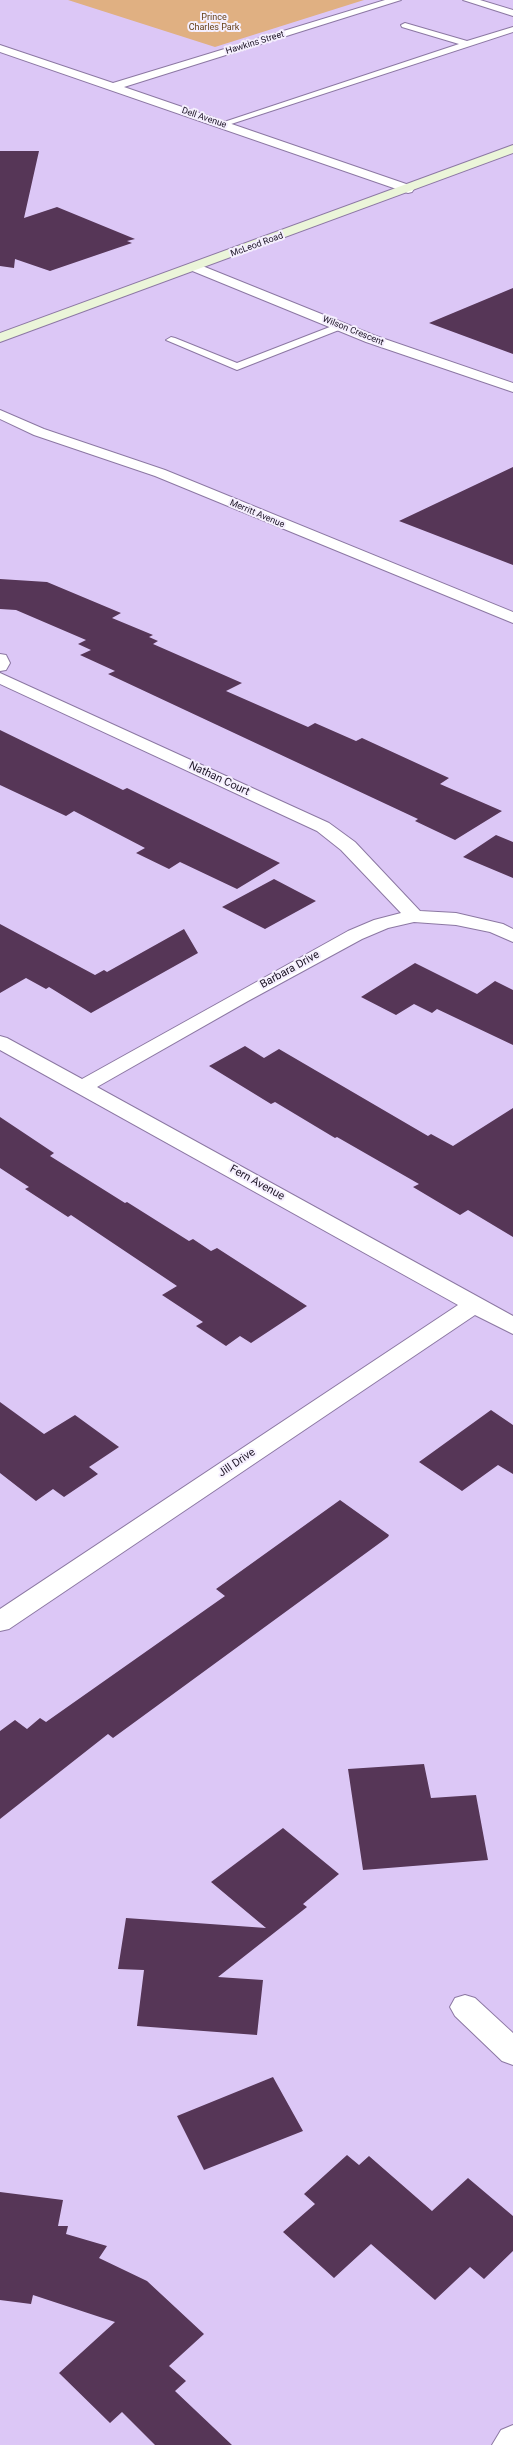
<!DOCTYPE html>
<style>
body{margin:0}
canvas{display:block;background:#dcc7f6}
</style>
<canvas width="513" height="2445"></canvas>
<script>
const g = document.querySelector('canvas').getContext('2d');
g.lineJoin = 'round';
function fill(path, color) { g.fillStyle = color; g.fill(path, 'evenodd'); }
const shape = rows => new Path2D(rows.map(r => 'M' + r).join(''));
function strokePath(path, color, width, dash) { g.strokeStyle = color; g.lineWidth = width; g.lineCap = dash ? 'butt' : 'round'; g.setLineDash(dash || []); g.stroke(path); }
function drawText(font, color, halo, rows, align = 'center') {
  g.font = font + ' Roboto,sans-serif'; g.lineWidth = 4; g.setLineDash([]); g.textBaseline = 'middle'; g.strokeStyle = halo; g.fillStyle = color; for (const [text, x, y, turn = 0] of rows) {
    g.save(); g.translate(x, y); g.rotate((+turn || 0) * Math.PI / 180); g.textAlign = isNaN(turn) ? turn : align; if (halo) g.strokeText(text, 0, 0); g.fillText(text, 0, 0); g.restore();
  }
}
fill(shape([
 [68,0,364,0,215,47]
]), '#e0b082');
fill(shape([
 [0,151,39,151,24,218,57,207,135,239,127,241,132,243,50,271,15,259,14,268,0,266],
 [513,288,513,354,429,323],
 [513,467,513,565,399,521],
 [0,579,47,582,121,613,112,618,153,635,149,637,158,641,153,644,242,683,226,691,308,727,315,723,356,741,362,738,449,778,440,784,502,811,455,840,415,821,418,819,108,674,115,671,80,655,91,650,78,644,86,640,16,610,0,609],
 [0,730,123,790,127,788,280,863,237,889,180,862,169,869,136,853,145,848,74,811,66,816,0,785],
 [496,835,513,842,513,878,463,857],
 [274,879,316,901,265,929,222,907],
 [0,924,95,975,104,970,107,972,184,929,198,953,91,1013,49,987,46,989,26,978,0,993],
 [415,963,477,994,495,981,513,990,513,1045,437,1009,432,1013,414,1004,396,1015,361,997],
 [245,1046,264,1058,279,1049,428,1136,431,1134,453,1146,513,1108,513,1237,468,1210,460,1215,413,1187,419,1184,337,1137,335,1138,275,1102,271,1104,209,1066],
 [0,1117,54,1153,50,1156,125,1203,127,1202,189,1241,193,1239,211,1251,217,1248,307,1306,251,1343,240,1336,226,1346,196,1326,203,1322,162,1295,177,1286,71,1215,68,1217,25,1189,29,1187,0,1168],
 [0,1402,44,1434,75,1415,119,1447,89,1467,98,1474,64,1497,53,1489,36,1501,0,1473],
 [491,1410,513,1425,513,1474,498,1465,462,1491,419,1462],
 [340,1500,389,1535,388,1537,113,1738,108,1734,0,1819,0,1731,15,1720,27,1729,40,1718,46,1722,225,1596,216,1589],
 [424,1764,431,1798,476,1795,488,1860,363,1870,348,1769],
 [283,1828,339,1874,303,1904,307,1907,218,1977,263,1980,257,2035,137,2026,144,1970,118,1969,126,1918,266,1928,211,1882],
 [273,2077,303,2131,204,2170,177,2116],
 [347,2155,359,2165,369,2156,432,2211,468,2178,513,2216,513,2251,484,2279,470,2267,435,2300,371,2244,334,2278,283,2232,315,2204,304,2194],
 [0,2192,63,2200,58,2226,68,2226,66,2234,107,2246,99,2258,147,2281,204,2334,169,2366,186,2381,175,2391,232,2445,155,2445,122,2412,110,2423,59,2373,115,2322,33,2295,31,2304,0,2300]
]), '#563657');
const service = shape([
 [405,23,467,41,513,27,513,32,225,126,218,124,459,44,402,27,401,25,405,23],
 [340,323,344,324,344,328,237,370,166,340,171,337,175,338,237,363,340,323]
]);
const minor = shape([
 [385,0,401,0,124,87,412,186,414,189,412,192,408,193,0,52,0,45,113,83,385,0],
 [463,0,480,0,513,10,513,16,463,0],
 [195,263,376,336,513,383,513,392,366,342,190,270,188,267,195,263],
 [0,410,44,429,165,470,513,612,513,623,155,476,34,435,0,419,0,410],
 [0,654,6,655,10,663,6,670,0,671,0,654],
 [0,673,329,823,355,842,420,911,456,913,503,924,513,929,513,942,490,932,456,925,414,922,388,928,362,939,248,1001,97,1087,513,1316,513,1334,475,1315,9,1629,0,1631,0,1609,458,1305,0,1050,0,1036,7,1038,82,1079,348,931,374,920,401,913,341,850,317,831,0,684,0,673],
 [465,1995,475,1998,513,2033,513,2065,502,2061,455,2016,450,2007,455,1998,465,1995],
 [513,2425,513,2445,492,2445,501,2430,513,2425]
]);
const secondary = shape([
 [513,145,513,153,0,342,0,333,513,145]
]);
strokePath(service, '#8c78a3', 2);
strokePath(minor, '#8c78a3', 2);
strokePath(secondary, '#8c78a3', 2);
fill(service, '#fff');
fill(minor, '#fff');
fill(secondary, '#ebf5d9');
drawText('9px', '#654119', '#f5effe', [
 ["Prince",214,18],
 ["Charles Park",214,28]
]);
drawText('9px', '#1c1425', '#f5effe', [
 ["Hawkins Street",255,43,-17],
 ["Dell Avenue",204,118,19],
 ["McLeod Road",257,245,-20],
 ["Wilson Crescent",353,331,22],
 ["Merritt Avenue",257,514,23]
]);
drawText('11px', '#1c1425', '#f5effe', [
 ["Nathan Court",219,779,25],
 ["Barbara Drive",290,970,-29],
 ["Fern Avenue",257,1183,29],
 ["Jill Drive",237,1463,-34]
]);
</script>
